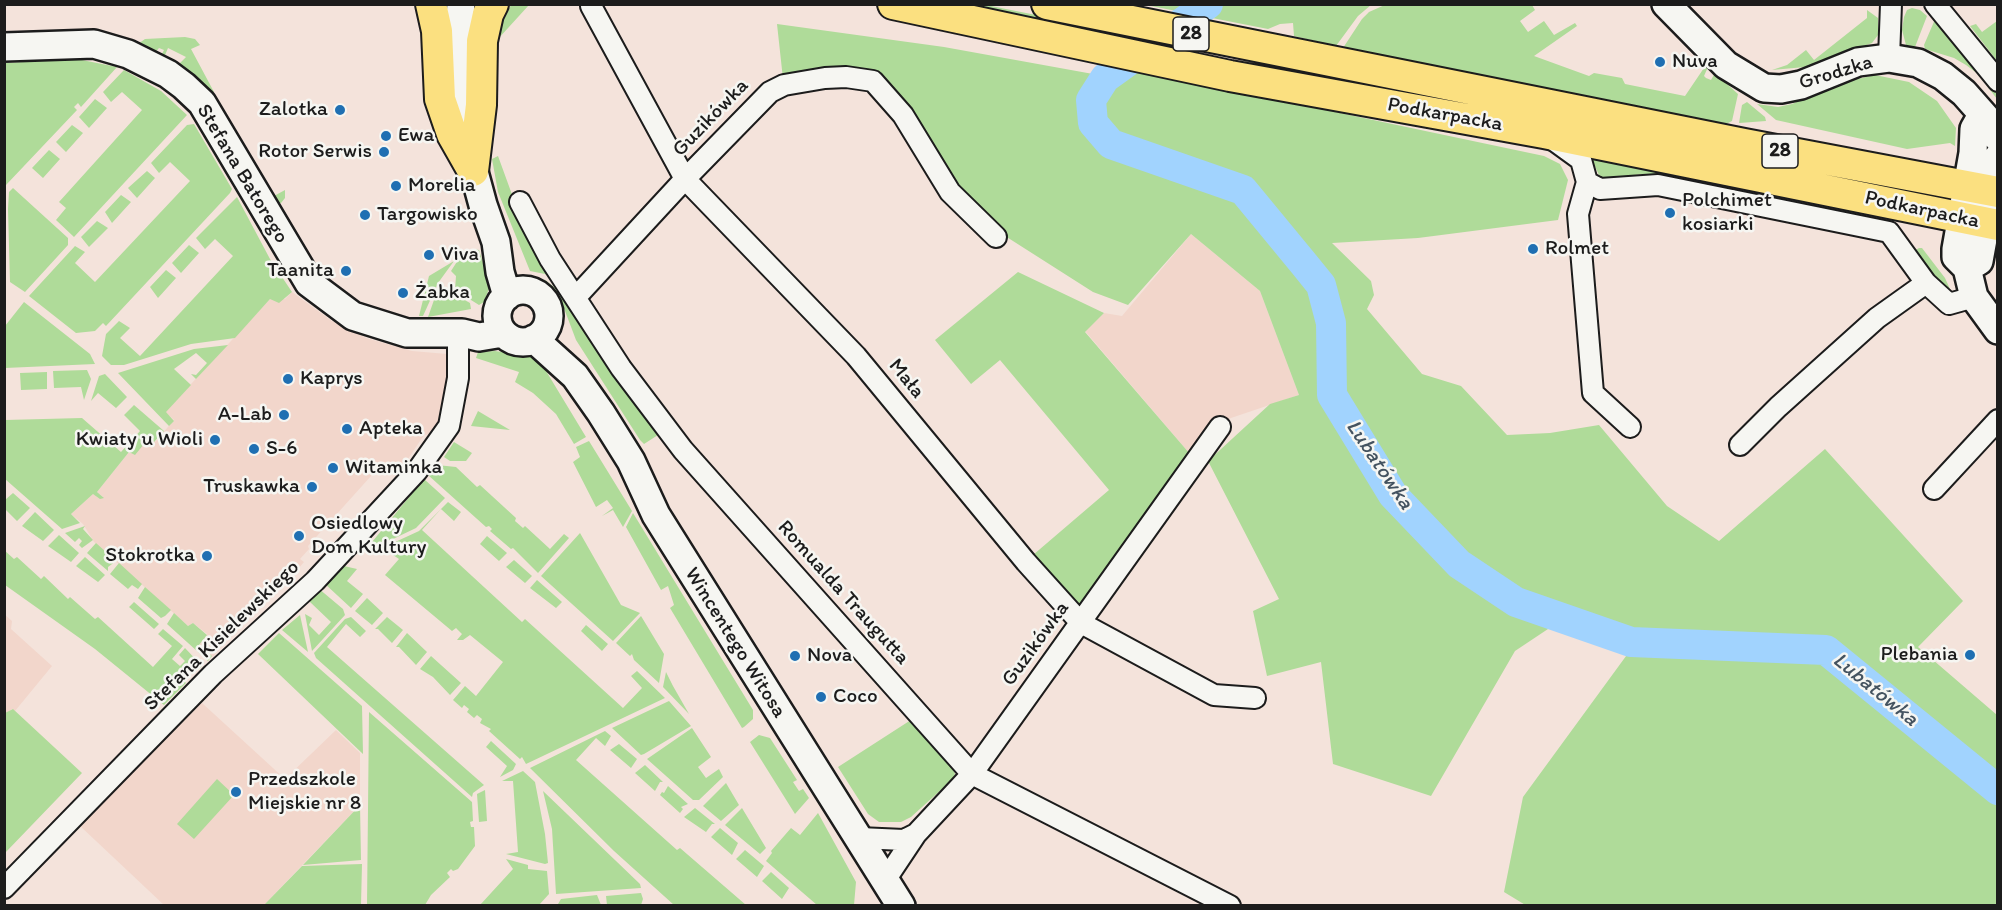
<!DOCTYPE html>
<meta charset="utf-8">
<style>
body{margin:0}
#map{position:relative;width:2002px;height:910px;overflow:hidden;background:#f4e3db;font-family:Itim,sans-serif}
canvas{display:block}
.frame{position:absolute;inset:0;border:6px solid #1c1c1c;pointer-events:none}
</style>
<div id="map">
<canvas width="2002" height="910"></canvas>
<div class="frame"></div>
</div>
<script>
const g = document.querySelector('canvas').getContext('2d');
g.lineJoin = 'round';
function fill(path, color) { g.fillStyle = color; g.fill(path, 'evenodd'); }
const shape = rows => new Path2D(rows.map(r => 'M' + r).join(''));
function strokePath(path, color, width, dash) { g.strokeStyle = color; g.lineWidth = width; g.lineCap = dash ? 'butt' : 'round'; g.setLineDash(dash || []); g.stroke(path); }
function drawText(font, color, halo, rows, align = 'center') {
  g.font = font + ' Itim,sans-serif'; g.lineWidth = 5; g.setLineDash([]); g.textBaseline = 'middle'; g.strokeStyle = halo; g.fillStyle = color; for (const [text, x, y, turn = 0] of rows) {
    g.save(); g.translate(x, y); g.rotate((+turn || 0) * Math.PI / 180); g.textAlign = isNaN(turn) ? turn : align; if (halo) g.strokeText(text, 0, 0); g.fillText(text, 0, 0); g.restore();
  }
}
fill(shape([
 [1191,234,1260,291,1299,395,1231,418,1210,429,1190,454,1085,331,1104,313,1122,316],
 [292,292,332,321,366,338,412,351,447,354,444,417,431,434,424,435,396,477,380,466,308,546,309,549,300,559,304,562,293,575,227,640,213,657,199,645,207,634,193,623,188,626,94,542,83,524,71,514,93,494,103,497,97,492,129,452,149,437,155,442,174,420,165,412,270,299,285,299],
 [4,614,12,621,11,629,52,666,15,711,12,709,6,714],
 [202,703,285,779,336,730,360,753,360,805,264,905,164,905,79,825]
]), '#f2d6cb');
fill(shape([
 [1387,4,1532,5,1535,10,1520,21,1528,32,1544,21,1554,35,1575,23,1577,26,1534,56,1589,76,1594,73,1622,78,1625,84,1685,96,1706,65,1708,67,1704,76,1706,78,1711,80,1715,73,1738,94,1732,121,1726,124,1343,48,1362,19,1369,12],
 [511,5,529,5,498,39,499,28],
 [942,5,986,5,1096,27,1093,34],
 [1146,5,1371,4,1371,5,1358,16,1336,46,1294,36,1293,23,1280,24,1268,29],
 [1912,8,1920,10,1927,16,1915,47,1906,45,1902,30,1904,17,1907,10],
 [1867,10,1878,18,1878,35,1872,43,1805,67,1772,70,1787,65,1806,50,1814,60,1867,18],
 [1936,17,1997,94,1997,99,1978,74,1966,65,1954,58,1925,49,1924,45],
 [1997,21,1997,61,1970,26,1976,24,1982,32],
 [777,24,944,47,1093,74,1136,70,1544,156,1560,164,1568,180,1558,220,1418,238,1332,243,1371,281,1374,295,1367,309,1422,374,1461,386,1507,435,1550,433,1599,425,1667,506,1719,541,1825,449,1963,601,1918,647,1997,715,1997,905,1527,906,1504,892,1523,797,1629,652,1554,625,1515,651,1431,796,1333,764,1321,662,1267,676,1253,611,1279,599,1208,461,1270,404,1299,395,1260,291,1191,234,1128,305,1093,292,991,227,955,191,872,73,783,79],
 [185,37,195,39,200,45,191,49,214,92,211,95,175,68,186,57,168,48,163,60,160,58,164,50,159,48,154,54,138,44,145,39],
 [77,59,117,67,81,107,78,103,74,107,77,110,6,185,5,63],
 [124,70,161,91,187,115,74,237,56,220,66,208,59,202,142,110,122,92,111,102,103,92],
 [1875,75,1909,82,1937,101,1956,128,1955,146,1950,143,1907,149,1776,120,1757,104,1778,107,1792,104,1840,83],
 [215,95,274,196,285,190,285,198,281,203,274,204,211,100],
 [95,99,107,108,89,128,79,117],
 [1747,102,1765,117,1766,121,1739,123,1742,105],
 [194,124,232,189,230,193,106,326,103,323,95,331,76,333,29,296,75,246,85,252,75,263,95,282,190,181,170,162,159,173,151,163,187,125],
 [72,125,83,133,66,152,56,142],
 [49,150,60,159,43,178,32,168],
 [498,156,514,200,563,287,545,274,530,271,498,192,492,159],
 [1590,156,1702,180,1721,187,1642,174,1605,179,1599,175],
 [147,171,155,178,137,198,128,188],
 [13,188,68,238,68,245,25,292,10,282,8,209,9,192],
 [121,195,131,202,112,223,105,212],
 [237,197,270,259,292,292,279,303,270,299,235,338,191,344,124,365,111,365,102,356,106,334,119,321,130,328,120,338,140,356,233,256,215,239,205,249,196,238],
 [97,221,108,228,89,247,81,237],
 [189,245,199,253,181,273,172,263],
 [1919,248,1922,248,1945,278,1950,289,1941,286,1914,251],
 [474,249,479,250,490,286,484,302,479,305,455,290,456,276,451,271,460,257],
 [454,261,438,283,423,316,419,316,429,276],
 [166,270,176,278,158,298,150,287],
 [1018,272,1104,313,1085,332,1190,454,1079,606,1033,555,1109,490,1000,360,971,384,935,340],
 [544,279,563,294,660,428,658,435,644,444,640,440,576,340,562,303],
 [453,293,459,300,461,298,470,303,471,309,428,317,434,300,443,299],
 [24,302,90,354,95,364,5,368,5,326],
 [228,345,196,379,191,374,196,375,207,363,196,353,174,369,191,385,166,412,174,421,169,426,118,373,194,349],
 [495,351,529,356,540,361,586,437,574,444,556,414,533,393,515,382,519,372,476,358,478,352],
 [87,370,91,379,84,400,81,387,54,388,53,371],
 [47,372,47,389,21,390,20,373],
 [105,374,127,397,116,408,98,393,91,401,99,376],
 [134,405,164,431,154,442,149,438,135,455,129,452,97,492,104,498,100,499,93,494,71,514,80,523,62,529,5,479,5,420,82,418,121,452,140,431,124,415],
 [478,411,510,430,471,426],
 [589,441,632,511,623,527,613,510,602,516,613,508,607,500,596,507,573,462,580,457,576,447],
 [454,442,472,453,466,461,450,461,444,457],
 [437,465,456,467,477,487,480,485,516,518,515,521,523,528,525,526,550,549,564,534,569,538,538,573,513,548,511,549,490,531,492,529,489,526,486,527,428,475],
 [424,479,445,498,416,528,370,550,372,542],
 [13,493,30,508,17,521,5,509,5,500],
 [448,502,461,512,454,521,441,509,422,530,522,622,525,619,623,708,642,688,631,676,637,671,665,698,526,764,522,757,520,759,489,731,491,729,480,723,482,719,477,715,474,718,467,712,469,709,464,705,462,708,453,700,465,686,476,696,503,662,470,635,463,640,457,640,462,634,456,628,452,631,385,575,399,559,390,553,393,543,419,531],
 [35,512,54,530,43,541,22,526],
 [633,513,753,710,753,719,744,727,742,728,670,608,674,605,668,586,661,590,626,527],
 [85,526,83,529,93,540,82,548,79,545,82,541,79,538,75,542,65,533],
 [580,533,621,605,640,613,613,641,541,576],
 [59,535,79,553,71,562,48,546],
 [487,536,507,553,499,561,480,544],
 [96,543,116,561,108,567,108,571,87,553],
 [4,550,14,559,17,557,41,579,44,576,68,599,70,597,95,619,98,617,153,667,172,646,158,634,163,629,183,646,172,659,180,666,185,661,179,655,185,648,202,666,198,670,192,665,180,677,186,683,164,705,95,649,5,585],
 [85,557,105,575,98,582,76,566],
 [514,560,532,576,525,583,506,567],
 [119,563,142,584,138,589,132,585,128,589,110,574],
 [344,566,357,569,347,581,363,594,351,608,324,583],
 [537,580,562,602,556,608,530,588],
 [145,587,171,610,165,616,161,618,138,598],
 [318,588,343,609,345,615,312,651,305,614,312,618,309,625,319,635,331,622,310,602,310,598],
 [367,598,383,613,372,625,355,611],
 [134,602,159,624,154,629,129,607],
 [174,613,188,626,193,623,207,635,199,645,212,656,208,661,167,624],
 [300,615,308,652,282,630],
 [641,616,664,654,659,683,634,660,632,654,630,656,616,643],
 [351,617,366,631,360,637,346,624,327,647,484,785,473,793,472,797,316,658,314,653,345,619],
 [387,617,403,630,392,643,378,629,375,629],
 [586,625,608,644,602,651,581,631],
 [279,633,362,706,363,754,258,654],
 [407,633,427,652,416,665,399,647,396,647],
 [431,656,461,683,450,695,433,677,420,669],
 [666,672,673,686,689,714,663,687],
 [669,701,691,726,644,754,641,755,612,728],
 [13,709,82,773,5,853,5,713],
 [369,712,472,802,473,821,470,822,471,827,474,827,475,846,458,869,453,871,451,869,447,873,450,877,431,895,425,905,367,905],
 [914,718,949,759,955,774,953,779,911,817,901,822,879,822,868,814,838,767],
 [692,728,711,757,698,767,706,778,719,769,723,777,699,800,693,800,647,759],
 [605,731,611,736,605,746,596,738,576,760,677,850,680,848,746,905,674,905,614,851,530,768],
 [759,735,770,738,797,780,793,782,799,791,803,789,809,798,795,814,750,742],
 [491,741,516,764,513,770,500,777,507,766,486,747],
 [619,744,637,759,631,768,610,750],
 [645,765,663,782,660,782,655,791,635,773],
 [523,771,535,782,545,834,548,863,545,864,506,854,518,852,513,781,502,781],
 [217,779,234,795,194,839,177,824],
 [726,783,739,805,721,821,703,806],
 [668,786,688,804,681,807,683,809,680,813,660,795,662,792,664,793],
 [485,790,487,821,479,822,477,794],
 [543,791,640,884,641,888,556,894,552,829],
 [360,805,361,860,303,865],
 [695,808,715,824,712,824,706,832,684,817],
 [742,808,766,848,760,854,725,825],
 [818,813,856,882,854,905,817,905,766,861,772,853,771,851,791,828,800,835],
 [720,828,738,843,732,855,711,837],
 [745,850,764,866,757,877,736,859],
 [506,859,528,865,528,869,547,871,549,894,539,905,480,905,513,869],
 [362,864,361,905,264,905,302,866],
 [771,872,789,888,782,899,762,881],
 [641,893,643,899,641,905,607,905,606,896],
 [597,895,601,905,558,904,561,899]
]), '#afdb99');
strokePath(shape([
 [1208,4,1105,78,1091,100,1093,123,1111,144,1243,190,1304,264,1321,285,1331,323,1332,395,1393,495,1459,564,1516,602,1631,642,1826,650,1998,790]
]), '#a1d3fe', 30);
const street = shape([
 [1935,4,1998,81],
 [591,6,685,179,856,356,1026,562,1081,623,1214,695,1255,698],
 [1889,58,1891,4],
 [1552,139,1581,160,1587,182,1578,214,1593,393,1630,427],
 [1587,182,1600,189,1658,185,1889,232,1926,283,1949,304,1974,297],
 [520,202,550,259,621,368,683,450,972,774,1230,906],
 [576,297,685,179,770,92,784,85,825,78,846,77,873,81,903,115,950,192,996,237],
 [1740,445,1778,407,1877,318,1926,283],
 [1934,489,1998,420],
 [859,838,904,840,916,834],
 [884,882,916,834,972,774,1220,427],
 [4,888,213,674,315,581,417,471,449,426,458,378,458,334]
]);
const secondary = shape([
 [461,4,458,40,460,106,464,135,483,205,496,242,500,272,507,296],
 [1666,4,1726,65,1764,88,1781,89,1801,85,1858,62,1889,58,1918,63,1943,76,1964,93,1995,128,1998,138],
 [4,47,94,44,128,54,168,74,184,86,202,103,309,283,353,316,407,333,462,333,479,337,503,333],
 [1967,268,1956,257,1956,249,1973,153,1974,129,1982,115],
 [1967,268,1979,261,1998,157],
 [1967,268,1974,297,1998,330],
 '497 316a26 26 0 1 1 52 0a26 26 0 1 1-52 0Z',
 [534,339,575,376,601,413,631,461,656,515,901,906]
]);
const primary = shape([
 [431,4,437,31,440,99,452,134,473,171],
 [893,4,1230,76,1544,133,1998,225],
 [1047,4,1744,144,1998,192],
 [473,171,481,105,482,41,488,14,493,4]
]);
strokePath(street, '#1c1c1c', 24);
strokePath(secondary, '#1c1c1c', 32);
strokePath(primary, '#1c1c1c', 34);
strokePath(street, '#f6f6f2', 20);
strokePath(secondary, '#f6f6f2', 27);
strokePath(primary, '#fbe080', 30);
for (const [x, y, r, color] of [
 [1660,62,6,"#1f6fb2"],
 [340,110,6,"#1f6fb2"],
 [386,136,6,"#1f6fb2"],
 [384,152,6,"#1f6fb2"],
 [396,186,6,"#1f6fb2"],
 [1670,213,6,"#1f6fb2"],
 [365,215,6,"#1f6fb2"],
 [1533,249,6,"#1f6fb2"],
 [429,255,6,"#1f6fb2"],
 [346,271,6,"#1f6fb2"],
 [403,293,6,"#1f6fb2"],
 [288,379,6,"#1f6fb2"],
 [284,415,6,"#1f6fb2"],
 [347,429,6,"#1f6fb2"],
 [215,440,6,"#1f6fb2"],
 [254,449,6,"#1f6fb2"],
 [333,468,6,"#1f6fb2"],
 [312,487,6,"#1f6fb2"],
 [299,536,6,"#1f6fb2"],
 [207,556,6,"#1f6fb2"],
 [1970,655,6,"#1f6fb2"],
 [795,656,6,"#1f6fb2"],
 [821,697,6,"#1f6fb2"],
 [236,792,6,"#1f6fb2"]
]) { const dot = new Path2D(); dot.arc(x, y, r, 0, 2 * Math.PI); g.fillStyle = color; g.fill(dot); strokePath(dot, '#f6f6f2', 2); }
for (const [x, y, w] of [
 [1191,34,36],
 [1780,151,36]
]) { const box = new Path2D(); box.roundRect(x - w / 2, y - 17, w, 34, 4.5); g.fillStyle = '#f6f6f2'; g.fill(box); strokePath(box, '#1c1c1c', 1.5); }
drawText('bold 20px', '#1c1c1c', null, [
 ["28",1191,34],
 ["28",1780,151]
]);
drawText('21px', '#1c1c1c', '#f6f6f2', [
 ["Nuva",1672,62],
 ["Zalotka",328,110,"right"],
 ["Ewa",398,136],
 ["Rotor Serwis",372,152,"right"],
 ["Morelia",408,186],
 ["Polchimet",1682,201],
 ["kosiarki",1682,225],
 ["Targowisko",377,215],
 ["Rolmet",1545,249],
 ["Viva",441,255],
 ["Taanita",334,271,"right"],
 ["Żabka",415,293],
 ["Kaprys",300,379],
 ["A-Lab",272,415,"right"],
 ["Apteka",359,429],
 ["Kwiaty u Wioli",203,440,"right"],
 ["S-6",266,449],
 ["Witaminka",345,468],
 ["Truskawka",300,487,"right"],
 ["Osiedlowy",311,524],
 ["Dom Kultury",311,548],
 ["Stokrotka",195,556,"right"],
 ["Plebania",1958,655,"right"],
 ["Nova",807,656],
 ["Coco",833,697],
 ["Przedszkole",248,780],
 ["Miejskie nr 8",248,804]
], 'left');
drawText('21px', '#1c1c1c', '#f6f6f2', [
 ["Grodzka",1836,73,-17],
 ["Podkarpacka",1445,115,10],
 ["Guzikówka",711,118,-46],
 ["Stefana Batorego",242,174,59],
 ["Podkarpacka",1922,210,12],
 ["Mała",906,379,51],
 ["Romualda Traugutta",843,593,48],
 ["Stefana Kisielewskiego",222,636,-44],
 ["Wincentego Witosa",735,643,58],
 ["Guzikówka",1036,644,-54]
]);
drawText('italic 22px', '#445360', '#f6f6f2', [
 ["Lubatówka",1379,465,56],
 ["Lubatówka",1875,690,39]
]);
</script>
